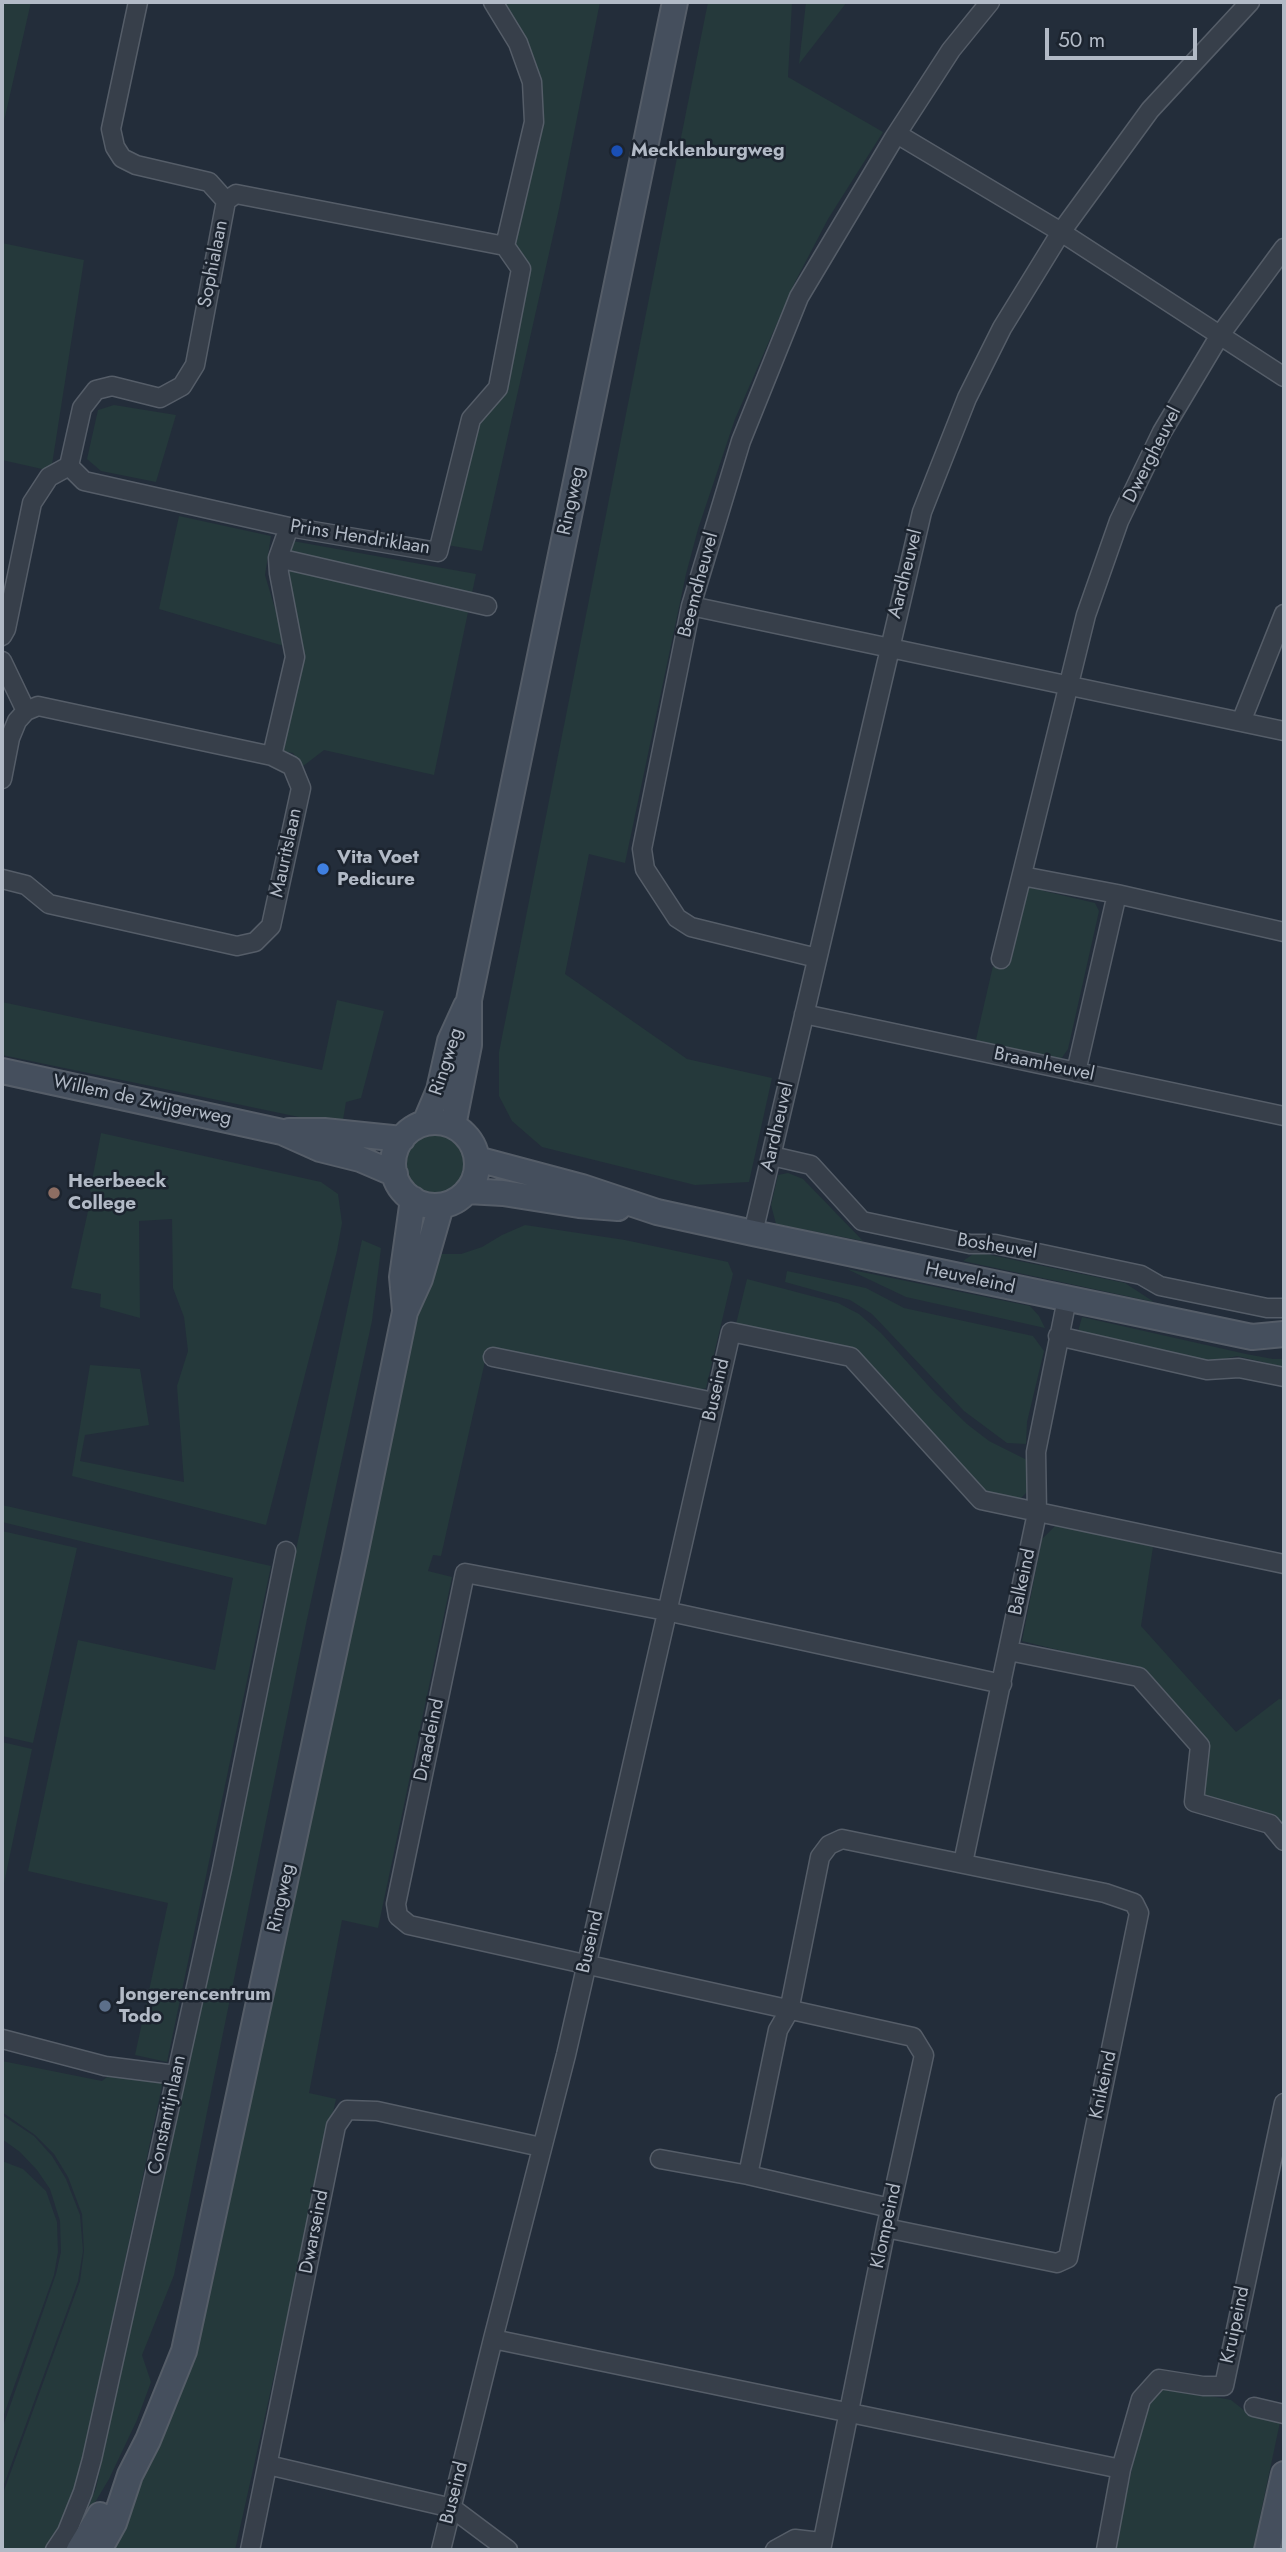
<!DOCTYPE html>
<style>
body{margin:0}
#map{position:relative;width:1286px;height:2552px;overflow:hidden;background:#232d3a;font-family:Jost,sans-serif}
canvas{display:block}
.frame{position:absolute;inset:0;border:4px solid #b2bac6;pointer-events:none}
.scale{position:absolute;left:1045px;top:28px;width:152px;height:32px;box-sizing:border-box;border:4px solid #b2bac6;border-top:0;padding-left:9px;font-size:21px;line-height:24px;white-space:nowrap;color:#b2bac6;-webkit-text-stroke:5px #1c242f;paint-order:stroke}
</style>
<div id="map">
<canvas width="1286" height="2552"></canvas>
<div class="frame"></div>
<div class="scale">50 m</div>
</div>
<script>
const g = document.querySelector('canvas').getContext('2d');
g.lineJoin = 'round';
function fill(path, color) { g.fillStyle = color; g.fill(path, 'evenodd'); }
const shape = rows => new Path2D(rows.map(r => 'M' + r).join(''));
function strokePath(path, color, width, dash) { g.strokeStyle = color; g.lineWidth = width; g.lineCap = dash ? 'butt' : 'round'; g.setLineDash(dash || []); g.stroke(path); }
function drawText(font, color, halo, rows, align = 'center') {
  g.font = font + ' Jost,sans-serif'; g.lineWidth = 5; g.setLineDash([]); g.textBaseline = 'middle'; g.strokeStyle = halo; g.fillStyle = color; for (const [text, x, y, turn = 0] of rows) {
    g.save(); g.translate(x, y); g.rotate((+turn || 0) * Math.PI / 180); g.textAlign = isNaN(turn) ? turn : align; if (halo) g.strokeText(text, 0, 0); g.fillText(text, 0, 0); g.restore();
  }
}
fill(shape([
 [2,2,31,2,2,130],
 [500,2,600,2,559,209,482,551,447,545,474,428,501,388,525,273,524,257,512,240,537,127],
 [708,2,792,2,788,77,883,132,828,219,795,282,735,419,698,529,686,574,625,863,589,854,565,974,687,1059,772,1078,749,1182,695,1185,542,1147,512,1121,499,1096,499,1052],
 [806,2,847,2,799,64],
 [2,243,84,260,51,471,2,460],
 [114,405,176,415,156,482,101,471,87,459,98,410],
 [179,516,271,536,265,575,285,642,284,646,159,609],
 [287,540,476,574,434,775,324,750,302,767,293,753,282,751,302,641,282,573],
 [1027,877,1044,891,1095,903,1099,911,1068,1049,1059,1062,975,1044,993,966,1006,969],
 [337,1000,384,1011,361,1098,346,1102,342,1126,2,1055,2,1002,322,1070],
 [101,1133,321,1182,338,1194,342,1223,337,1251,266,1525,72,1476,90,1365,140,1369,149,1425,85,1435,80,1461,184,1482,177,1386,188,1351,184,1317,173,1288,172,1219,139,1221,140,1318,100,1307,101,1294,71,1288,92,1193,90,1191],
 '406 1164a29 29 0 1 1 58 0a29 29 0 1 1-58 0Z',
 [788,1173,803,1179,863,1241,776,1224,771,1205,778,1175],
 [525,1225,625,1240,728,1262,733,1274,706,1388,697,1391,488,1348,441,1556,433,1555,428,1571,452,1577,378,1928,342,1920,309,2093,336,2099,235,2550,104,2550,137,2493,164,2431,192,2354,215,2274,363,1553,410,1337,434,1254,461,1254,482,1247,502,1235],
 [362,1240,381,1248,372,1321,306,1624,174,2275,142,2355,151,2382,137,2420,109,2479,78,2531,96,2488],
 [976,1252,1125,1283,1154,1302,963,1261],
 [847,1269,1030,1306,1039,1316,1045,1328,906,1297],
 [787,1271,866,1288,904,1308,1033,1336,1044,1351,1027,1422,1026,1444,1007,1443,964,1411,872,1314,850,1300,785,1282],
 [747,1279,838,1303,859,1314,881,1333,935,1393,967,1424,989,1441,1027,1460,1028,1491,1019,1500,984,1494,857,1350,736,1324],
 [1082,1317,1246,1354,1273,1359,1284,1359,1284,1367,1237,1356,1210,1362,1077,1335],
 [2,1505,271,1566,167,2062,135,2055,168,1903,28,1871,78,1640,215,1670,233,1578,2,1522],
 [1056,1525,1153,1547,1141,1626,1236,1732,1279,1699,1284,1700,1284,1831,1269,1813,1202,1797,1210,1745,1143,1671,1022,1641,1042,1539],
 [2,1531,77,1548,33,1743,2,1736],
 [2,1742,32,1749,2,1893],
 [2,2061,102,2081,107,2077,108,2071,163,2081,78,2483,64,2524,47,2550,2,2550,2,2496,80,2281,84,2251,82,2214,68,2177,54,2154,35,2135,2,2112],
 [2,2115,34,2136,52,2156,66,2179,80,2215,83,2251,78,2281,2,2490,2,2429,56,2274,61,2252,60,2221,50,2189,37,2170,20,2152,2,2139],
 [2,2161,23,2169,46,2191,57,2222,58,2252,54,2275,2,2420],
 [1165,2387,1231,2400,1245,2411,1280,2422,1253,2550,1114,2550,1147,2401,1153,2390]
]), '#25393b');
const street = shape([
 [897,134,1061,232,1284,377],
 [226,201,236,194,505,246],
 [69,466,82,408,96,390,112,386,160,398,182,386,195,365,226,201,209,182,136,165,122,158,115,147,111,129,138,2],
 [278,558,487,606],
 [691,606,1284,731],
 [2,636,6,629,32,503,49,477,69,466,84,481,289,527,438,552,471,419,498,388,521,269,505,246,534,122,532,82,518,43,493,2],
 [2,661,26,711,17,721,10,738,2,779],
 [1241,722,1284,614],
 [272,756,295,657,279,573,278,558,289,527],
 [1022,876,1117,894,1284,932],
 [2,879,26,885,49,904,237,946,255,942,271,926,301,788,292,766,272,756,38,706,26,711],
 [817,958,691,927,677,918,645,869,642,849,691,606,741,441,799,297,894,138,951,50,990,2],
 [1001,959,1086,615,1119,521,1162,432,1220,335,1284,248],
 [804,1014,1284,1116],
 [1076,1072,1117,894],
 [772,1156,811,1165,862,1221,970,1244,995,1244,1141,1275,1160,1286,1267,1308,1284,1308],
 [753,1233,922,512,967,398,1002,328,1061,232,1150,110,1250,2],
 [1058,1336,1207,1370,1239,1368,1284,1377],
 [493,1357,714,1402],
 [1009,1651,1139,1677,1200,1746,1194,1802,1270,1824,1284,1841],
 [963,1863,1037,1513,1036,1452,1067,1299],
 [2,2039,105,2066,176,2075],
 [660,2159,748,2175,890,2208],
 [748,2175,778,2030,789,2011,820,1857,829,1845,842,1839,1105,1893,1134,1903,1139,1913,1068,2258,1057,2263,886,2228],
 [493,2339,1121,2469],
 [1254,2407,1284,2414],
 [268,2465,452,2508,508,2550],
 [55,2550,67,2532,83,2492,92,2459,222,1869,286,1551],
 [250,2550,336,2126,347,2110,377,2111,541,2147],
 [441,2550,493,2339,566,2055,731,1332,851,1357,981,1500,1284,1564],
 [775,2550,795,2539,821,2542],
 [821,2550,886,2228,924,2055,913,2037,409,1925,398,1916,396,1904,465,1573,666,1611,1002,1684],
 [1106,2550,1121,2469,1141,2399,1159,2379,1203,2386,1224,2386,1284,2103]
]);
const secondary = shape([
 [2,1071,282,1132,320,1149,360,1159,395,1174],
 '393 1164a42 42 0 1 1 84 0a42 42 0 1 1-84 0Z',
 [425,1123,439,1090,450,1041,466,1006],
 [453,1126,469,1045,469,1000,675,2],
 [289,1131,324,1131,402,1139],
 [477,1159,582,1187,657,1212,753,1233,1252,1337,1284,1334],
 [467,1191,503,1193,579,1205,618,1208],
 [405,1310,402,1277,413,1199],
 [79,2550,100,2515],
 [99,2550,114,2523,130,2475,148,2440,184,2351,355,1555,405,1312,420,1279,441,1206],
 [1267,2550,1284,2474]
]);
strokePath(street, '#555d68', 21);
strokePath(secondary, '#555d68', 28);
strokePath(street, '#373f4a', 18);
strokePath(secondary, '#454f5d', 24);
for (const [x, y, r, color] of [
 [617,151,7,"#1a4fb4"],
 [323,869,7,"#3f7fe0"],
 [54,1193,7,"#8d6e63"],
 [105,2006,7,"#5c6f8a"]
]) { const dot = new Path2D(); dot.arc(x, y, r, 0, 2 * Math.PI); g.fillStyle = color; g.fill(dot); strokePath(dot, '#1c242f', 2.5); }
drawText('bold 19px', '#b2bac6', '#1c242f', [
 ["Mecklenburgweg",631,151],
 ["Vita Voet",337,858],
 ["Pedicure",337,880],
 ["Heerbeeck",68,1182],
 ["College",68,1204],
 ["Jongerencentrum",119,1995],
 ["Todo",119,2017]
], 'left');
drawText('19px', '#b2bac6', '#1c242f', [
 ["Sophialaan",214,264,-79],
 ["Dwergheuvel",1153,455,-63],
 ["Ringweg",572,501,-78],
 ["Prins Hendriklaan",360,538,9],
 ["Aardheuvel",906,574,-76],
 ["Beemdheuvel",699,585,-75],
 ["Mauritslaan",287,853,-78],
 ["Ringweg",447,1062,-72],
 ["Braamheuvel",1044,1065,12],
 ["Willem de Zwijgerweg",142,1101,12],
 ["Aardheuvel",778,1127,-77],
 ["Bosheuvel",997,1247,9],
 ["Heuveleind",970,1279,12],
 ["Buseind",717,1390,-77],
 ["Balkeind",1023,1582,-78],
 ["Draadeind",430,1740,-78],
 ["Ringweg",282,1898,-78],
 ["Buseind",591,1942,-77],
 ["Knikeind",1104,2085,-78],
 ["Constantijnlaan",168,2115,-78],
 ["Klompeind",887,2226,-78],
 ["Dwarseind",315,2232,-79],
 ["Kruipeind",1236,2325,-78],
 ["Buseind",455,2493,-76]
]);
</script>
